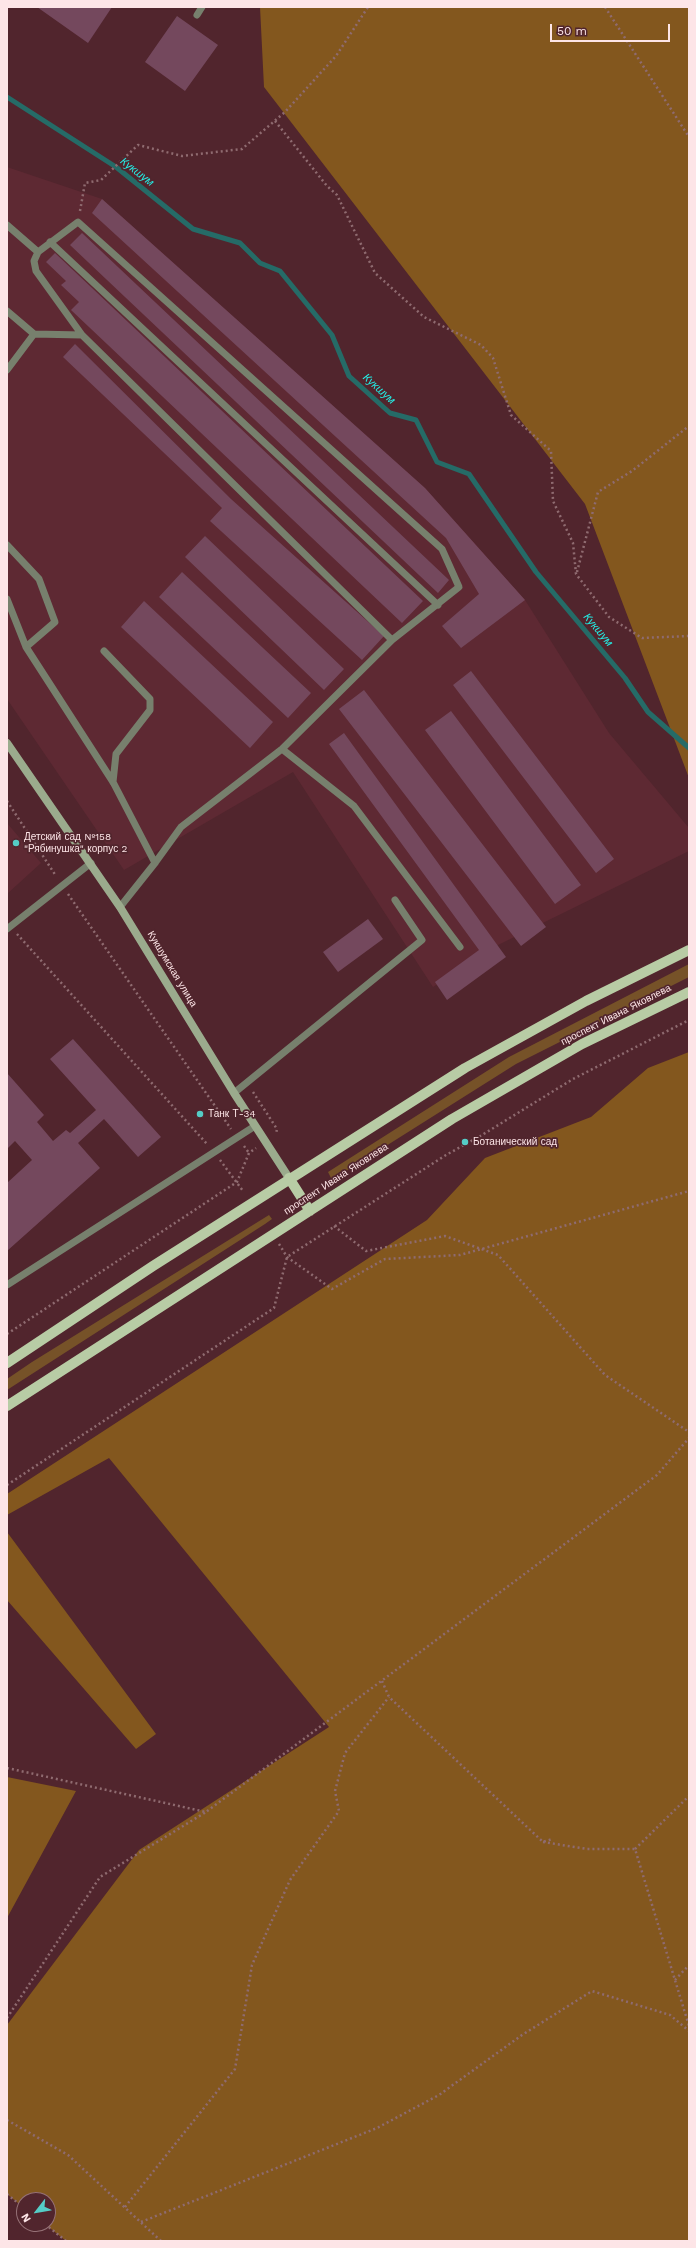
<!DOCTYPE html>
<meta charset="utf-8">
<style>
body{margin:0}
#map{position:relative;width:696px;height:2248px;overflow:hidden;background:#51252d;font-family:"Work Sans",sans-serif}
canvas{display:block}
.frame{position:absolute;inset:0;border:8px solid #fde5e7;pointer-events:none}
.north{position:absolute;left:16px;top:2192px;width:40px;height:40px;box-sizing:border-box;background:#51252d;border:1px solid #967277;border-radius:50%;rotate:239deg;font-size:11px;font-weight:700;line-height:16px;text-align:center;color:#fde5e7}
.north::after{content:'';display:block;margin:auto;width:14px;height:18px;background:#55cdc6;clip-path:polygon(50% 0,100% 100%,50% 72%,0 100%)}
.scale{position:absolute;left:550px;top:24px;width:120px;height:18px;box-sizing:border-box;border:2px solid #fde5e7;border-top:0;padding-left:5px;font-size:12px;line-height:14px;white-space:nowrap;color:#fde5e7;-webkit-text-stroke:3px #51252d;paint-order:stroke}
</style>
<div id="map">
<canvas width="696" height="2248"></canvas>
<div class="frame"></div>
<div class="north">N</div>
<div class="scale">50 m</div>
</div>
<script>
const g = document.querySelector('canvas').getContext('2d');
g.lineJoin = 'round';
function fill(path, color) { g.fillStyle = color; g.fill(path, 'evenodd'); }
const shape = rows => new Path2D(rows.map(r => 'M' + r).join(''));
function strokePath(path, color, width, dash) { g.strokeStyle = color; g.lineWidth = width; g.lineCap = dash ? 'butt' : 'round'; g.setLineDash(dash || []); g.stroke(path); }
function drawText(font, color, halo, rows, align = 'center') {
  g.font = font + ' "Work Sans",sans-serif'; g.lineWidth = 3.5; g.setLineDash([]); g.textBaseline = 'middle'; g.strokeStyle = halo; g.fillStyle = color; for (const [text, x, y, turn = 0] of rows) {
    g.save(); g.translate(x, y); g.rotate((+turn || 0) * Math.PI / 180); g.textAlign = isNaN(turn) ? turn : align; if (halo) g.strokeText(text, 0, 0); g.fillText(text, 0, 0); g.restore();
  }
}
fill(shape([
 [7,167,102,199,425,488,525,600,609,733,689,828,689,851,498,945,433,987,293,772,124,870,7,699],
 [7,823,41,863,7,894]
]), '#5e2933');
fill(shape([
 [689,964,689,977,516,1064,332,1180,328,1172,509,1057],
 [269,1215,272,1219,265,1224,7,1390,7,1379,32,1362]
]), '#765228');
fill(shape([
 [260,7,689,7,689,778,585,504,264,87],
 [689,1052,689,2241,66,2241,45,2224,48,2224,48,2200,24,2200,24,2208,7,2194,7,2025,139,1850,329,1727,109,1458,7,1515,7,1494,427,1220,485,1158,591,1117,648,1068],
 [7,1532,156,1734,136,1749,7,1600],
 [7,1777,76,1791,7,1918]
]), '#83571e');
strokePath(shape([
 [7,97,116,167,193,229,240,243,260,263,280,271,332,335,349,376,390,413,416,420,437,462,469,474,536,572,625,678,648,712,689,748]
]), '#256b67', 5);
fill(shape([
 [37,7,112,7,88,43],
 [177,16,218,45,185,91,145,62],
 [102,199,425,488,525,600,461,648,442,626,479,594,446,538,92,213],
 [82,233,449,580,438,593,70,245],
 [55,253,423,601,402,623,71,310,79,302,61,285,66,281,46,262],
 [75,344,231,499,384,636,362,660,210,521,222,508,63,357],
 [205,536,344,669,324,690,185,557],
 [182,572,311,693,288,718,159,597],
 [144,601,273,722,250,748,121,627],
 [471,671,614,859,596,873,453,685],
 [364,690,546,927,521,946,339,709],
 [451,711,581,885,555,904,425,730],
 [344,733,506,957,447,1000,435,982,479,950,329,744],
 [368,919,383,939,338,972,323,952],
 [73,1039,161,1137,138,1157,104,1119,78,1143,100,1168,7,1251,7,1183,32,1160,15,1141,7,1149,7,1073,44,1115,37,1122,53,1141,66,1130,70,1133,96,1110,50,1059]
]), '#74485d');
strokePath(shape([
 [605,7,689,137],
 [275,121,327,186,337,195,375,273,424,317,481,345,493,358,511,415,551,451,553,501,573,543,576,574,609,617,642,638,689,636],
 [80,211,85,183,101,180,138,145,182,156,242,149,285,112,336,56,368,7],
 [577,572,598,492,632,471,689,426],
 [7,801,56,876],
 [68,894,231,1129],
 [17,934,207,1144],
 [253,1092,277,1129,276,1134],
 [244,1146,249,1153],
 [220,1160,243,1191],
 [334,1226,366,1251,445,1236,498,1255,605,1375,689,1432],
 [279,1244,287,1257,332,1289,385,1259,460,1255,689,1191],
 [7,1334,237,1182,249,1153,256,1148],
 [7,1485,274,1308,287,1257,446,1155,482,1135,573,1079,689,1020],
 [382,1681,389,1697,543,1842,552,1839],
 [7,1768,206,1812,657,1475,689,1438],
 [543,1842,587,1849,635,1849,689,2026],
 [635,1849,689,1796],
 [675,1980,689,1965],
 [7,2018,100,1877,206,1812],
 [7,2120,68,2155,161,2241],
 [7,2194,24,2208],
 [125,2207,235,2069,252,1965,290,1880,339,1811,335,1791,345,1753,389,1697],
 [141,2222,377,2128,439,2095,522,2035,592,1991,670,2015,689,2031],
 [45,2224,66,2241]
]), '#8f6b70', 2.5, [2, 3]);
strokePath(shape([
 [197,15,202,7],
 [7,225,38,252],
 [50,242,438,605],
 [7,311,34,334],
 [82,335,392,640],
 [7,370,34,334,82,335,36,271,34,261,38,252,78,222,442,549,459,587,392,640,282,749,181,827,155,863,120,907],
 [7,545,39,579,55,622,26,647],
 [7,599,26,647,113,782,155,863],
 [104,651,150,699,150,710,116,754,113,782],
 [282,749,354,806,460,947],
 [7,929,91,863],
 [234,1093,422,940,395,900],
 [7,1285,255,1126]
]), '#77806d', 7);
strokePath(shape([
 [7,743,120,907,234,1093,289,1178]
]), '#9bab8d', 8);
strokePath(shape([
 [289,1178,310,1211],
 [7,1363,153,1266,465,1068,586,1001,689,950],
 [7,1406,452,1119,582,1044,689,992]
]), '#b8cca5', 10);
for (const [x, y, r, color] of [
 [16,843,4,"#55cdc6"],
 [200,1114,4,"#55cdc6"],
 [465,1142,4,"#55cdc6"]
]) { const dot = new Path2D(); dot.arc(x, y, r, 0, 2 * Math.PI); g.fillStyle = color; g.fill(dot); strokePath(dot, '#51252d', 1.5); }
drawText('10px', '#fde5e7', '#51252d', [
 ["Детский сад №158",24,837],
 ["\"Рябинушка\" корпус 2",24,849],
 ["Танк Т-34",208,1114],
 ["Ботанический сад",473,1142]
], 'left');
drawText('10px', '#fde5e7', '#51252d', [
 ["Кукшумская улица",172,969,59],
 ["проспект Ивана Яковлева",616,1015,-27],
 ["проспект Ивана Яковлева",336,1179,-33]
]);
drawText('italic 11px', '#23efe6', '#51252d', [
 ["Кукшум",137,172,38],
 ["Кукшум",379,389,42],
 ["Кукшум",598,630,50]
]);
</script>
